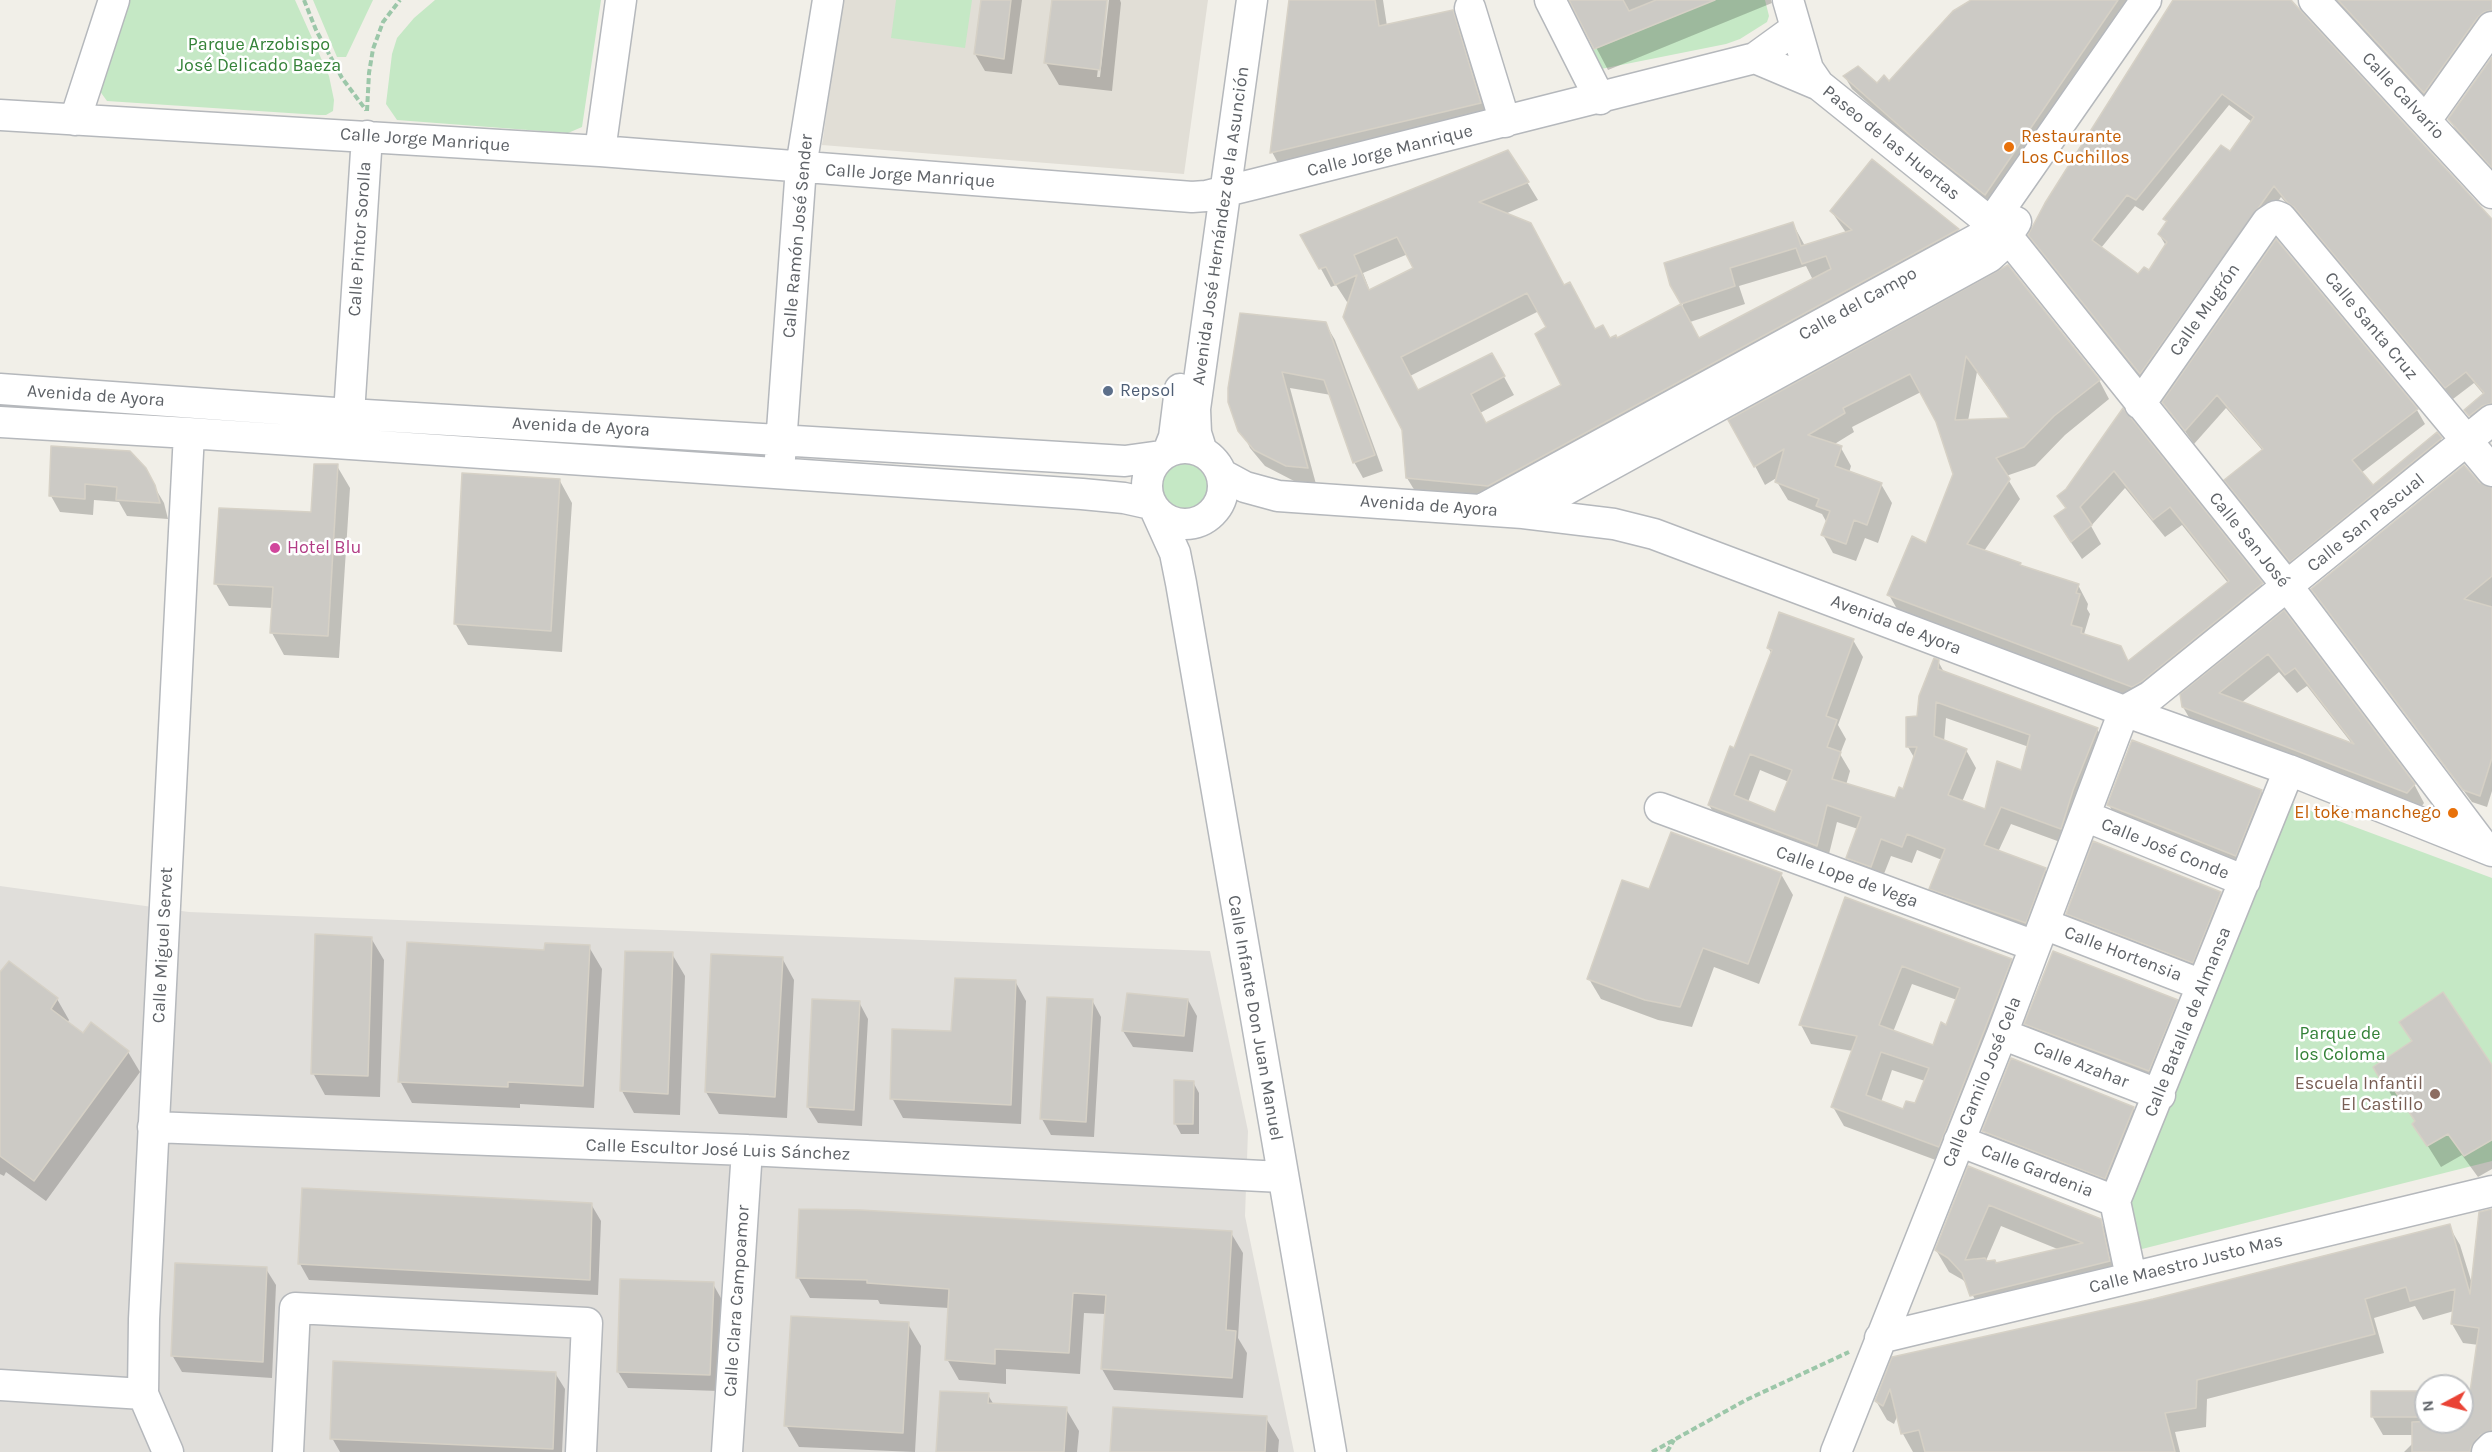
<!DOCTYPE html>
<meta charset="utf-8">
<style>
body{margin:0}
#map{position:relative;width:2492px;height:1452px;overflow:hidden;background:#f1efe8;font-family:Karla,sans-serif}
canvas{display:block}
.north{position:absolute;left:2414px;top:1374px;width:60px;height:60px;box-sizing:border-box;background:#fff;border:2px solid #bfc1c3;border-radius:50%;rotate:263deg;font-size:16px;font-weight:700;line-height:24px;text-align:center;color:#5f6368}
.north::after{content:'';display:block;margin:auto;width:21px;height:27px;background:#ea4335;clip-path:polygon(50% 0,100% 100%,50% 72%,0 100%)}
</style>
<div id="map">
<canvas width="2492" height="1452"></canvas>
<div class="north">N</div>
</div>
<script>
const g = document.querySelector('canvas').getContext('2d');
g.lineJoin = 'round';
function fill(path, color) { g.fillStyle = color; g.fill(path, 'evenodd'); }
const shape = rows => new Path2D(rows.map(r => 'M' + r).join(''));
function strokePath(path, color, width, dash) { g.strokeStyle = color; g.lineWidth = width; g.lineCap = dash ? 'butt' : 'round'; g.setLineDash(dash || []); g.stroke(path); }
function drawText(font, color, halo, rows, align = 'center') {
  g.font = font + ' Karla,sans-serif'; g.lineWidth = 5; g.setLineDash([]); g.textBaseline = 'middle'; g.strokeStyle = halo; g.fillStyle = color; for (const [text, x, y, turn = 0] of rows) {
    g.save(); g.translate(x, y); g.rotate((+turn || 0) * Math.PI / 180); g.textAlign = isNaN(turn) ? turn : align; if (halo) g.strokeText(text, 0, 0); g.fillText(text, 0, 0); g.restore();
  }
}
fill(shape([
 [0,886,189,912,1210,951,1248,1131,1245,1216,1294,1452,0,1452]
]), '#e0deda');
fill(shape([
 [842,0,1208,0,1184,174,822,145]
]), '#e1ded6');
fill(shape([
 [129,0,295,0,329,76,334,100,333,111,326,115,319,115,107,101,99,90],
 [313,0,373,0,346,57,337,57],
 [435,0,601,0,582,127,568,133,397,120,386,104,392,54,397,38,414,18],
 [896,0,972,0,965,48,891,38],
 [1715,0,1765,0,1769,16,1767,22,1740,39,1726,44,1596,70,1588,52],
 '1160 486a24 24 0 1 1 48 0a24 24 0 1 1-48 0Z',
 [2277,798,2492,878,2492,1161,2126,1253,2115,1201]
]), '#c5e8c5');
fill(shape([
 [983,0,1022,0,1012,74,985,71,975,54],
 [1053,0,1106,0,1097,77,1100,77,1109,0,1120,0,1121,3,1112,91,1059,85,1046,63],
 [1291,0,1383,0,1387,26,1453,12,1465,34,1493,126,1284,174,1272,152],
 [1571,0,1771,0,1772,3,1608,70],
 [1974,0,2136,0,1993,207,1931,159,1852,89,1845,77,1877,85,1889,83],
 [2175,0,2289,0,2492,221,2492,417,2473,422,2466,410,2484,395,2474,383,2453,399,2303,219,2295,214,2281,197,2147,385,2037,247,2030,235],
 [2229,105,2252,122,2231,153,2165,219,2167,222,2159,234,2166,246,2150,273,2138,276,2101,248,2135,206,2143,211],
 [2336,0,2492,0,2492,24,2432,105],
 [2492,59,2492,171,2457,132,2449,119],
 [1872,161,1958,230,1968,248,1499,504,1418,496,1407,478,1403,430,1350,301,1347,302,1336,285,1331,287,1303,236,1527,182,1538,200,1505,214,1564,287,1595,331,1610,339,1617,339,1683,305,1672,284,1793,224,1805,246,1847,234,1831,211],
 [1408,254,1415,269,1370,291,1363,273],
 [1806,266,1813,280,1699,339,1690,322,1745,304,1739,286],
 [1539,311,1548,328,1563,385,1486,425,1480,413,1514,395,1492,355,1418,392,1410,376],
 [2276,242,2417,410,2425,424,2361,473,2373,487,2437,434,2449,453,2299,575,2234,494,2226,480,2263,451,2226,408,2194,444,2164,402],
 [2007,267,2099,380,2109,399,2065,435,2035,466,2006,476,2020,499,1984,551,2020,564,2021,567,2078,585,2088,604,2087,609,2090,614,2084,634,2120,647,2129,662,2228,583,2182,525,2165,537,2125,488,2091,526,2101,544,2082,559,2066,535,2056,517,2066,509,2059,496,2067,490,2123,411,2262,584,2272,603,2143,705,1900,614,1889,595,1927,545,1955,475,1937,422,1921,392,1852,427,1854,432,1833,445,1841,448,1851,466,1849,473,1881,484,1892,503,1878,543,1865,538,1856,561,1833,553,1823,535,1827,523,1822,514,1788,500,1777,482,1778,477,1765,485,1755,466],
 [1977,372,2010,419,1968,421],
 [1325,323,1335,340,1383,471,1363,478,1354,462,1331,395,1290,388,1316,484,1296,482,1265,466,1250,448,1231,408],
 [52,447,154,486,164,503,168,519,127,516,119,502,94,500,93,515,60,512,51,496],
 [337,466,350,488,339,658,284,655,272,633,273,608,229,606,216,584,220,509,312,514],
 [560,481,572,503,562,652,468,645,455,623],
 [2485,488,2492,489,2492,791,2487,807,2472,802,2313,589],
 [2284,613,2414,784,2424,803,2418,811,2194,726,2183,707],
 [2279,672,2297,693,2307,686,2353,745,2241,703],
 [1853,640,1863,657,1838,725,1846,739,1840,754,1850,771,1846,785,1896,800,1904,790,1915,759,1908,747,1938,661,1945,674,2097,729,2107,747,2071,846,2011,824,1998,852,2045,870,2055,887,2035,939,1941,906,1931,889,1942,860,1917,850,1912,863,1891,856,1880,884,1858,875,1848,858,1858,829,1837,822,1827,862,1719,822,1709,805,1734,749,1772,654,1768,648],
 [1946,718,2029,747,2022,772,1986,811,1962,802,1976,768,1966,750,1944,742],
 [1760,770,1789,782,1776,814,1748,802],
 [2261,791,2274,813,2248,877,2121,827,2109,805],
 [1781,874,1793,895,1759,984,1714,967,1692,1027,1658,1020,1601,999,1589,979,1650,891],
 [2220,893,2233,915,2205,984,2080,936,2067,914],
 [1846,899,2011,960,2022,979,1949,1165,1844,1126,1833,1107,1853,1051,1811,1044,1801,1025],
 [1912,984,1957,1000,1947,1027,1934,1047,1893,1032],
 [1892,1070,1925,1081,1915,1105,1904,1111,1881,1102],
 [371,938,384,960,380,1097,325,1095,313,1073],
 [589,947,602,969,594,1108,520,1104,520,1108,412,1103,400,1081,546,952],
 [672,954,685,976,680,1115,634,1113,622,1091],
 [782,958,794,980,787,1118,719,1114,706,1092],
 [0,975,57,999,69,1020,67,1023,83,1035,128,1052,140,1072,46,1201,6,1172,4,1176,0,1174],
 [1015,981,1026,1001,1021,1124,903,1118,892,1098,952,1033],
 [1092,1000,1101,1017,1094,1137,1051,1135,1042,1119],
 [1188,1000,1197,1016,1193,1052,1133,1047,1123,1031],
 [2177,1001,2189,1023,2161,1092,2039,1046,2026,1024],
 [859,1002,868,1019,862,1126,818,1123,808,1107],
 [2401,1022,2492,1068,2492,1169,2478,1177,2462,1155,2441,1167,2414,1124,2416,1123,2402,1102,2398,1106,2375,1068,2412,1042],
 [1193,1082,1199,1093,1199,1134,1181,1134,1175,1123],
 [2133,1108,2146,1130,2118,1200,1996,1153,1984,1131],
 [1969,1168,2100,1220,2113,1243,2122,1283,1984,1317,1968,1286,1963,1280,1949,1272,1936,1250],
 [2001,1226,2060,1250,1996,1264,1985,1263],
 [591,1204,601,1221,598,1295,309,1280,300,1264],
 [2492,1215,2492,1452,2404,1452,2414,1442,2414,1435,2383,1435,2372,1416,2426,1392,2426,1422,2462,1422,2462,1392,2472,1391,2479,1345,2463,1343,2452,1324,2454,1311,2423,1320,2415,1306,2374,1318,2384,1353,2207,1399,2206,1427,2175,1432,2180,1452,1913,1452,1903,1434,1898,1414,1894,1424,1887,1420,1876,1401,1893,1359,2153,1300,2449,1226,2460,1245,2473,1287],
 [1231,1233,1243,1253,1238,1338,1247,1353,1243,1398,1114,1390,1102,1369,1106,1314,1084,1313,1080,1374,1006,1369,1006,1384,959,1380,947,1359,949,1308,880,1304,878,1300,810,1298,798,1277],
 [266,1269,276,1285,272,1378,182,1372,172,1355],
 [713,1284,722,1300,719,1391,628,1388,618,1372],
 [908,1324,921,1346,915,1452,799,1447,786,1425],
 [555,1373,565,1389,562,1452,340,1452,332,1438],
 [988,1395,994,1405,1066,1409,1079,1431,1077,1452,938,1452],
 [1266,1418,1279,1440,1278,1452,1111,1452]
]), '#0003');
const building = shape([
 [981,0,1011,0,1004,59,974,54,981,0],
 [1052,0,1107,0,1100,70,1044,63,1052,0],
 [1289,0,1375,0,1379,26,1453,10,1481,103,1270,153,1289,0],
 [1569,0,1623,0,1629,11,1656,0,1715,0,1594,49,1569,0],
 [1971,0,2118,0,1985,195,1922,146,1843,76,1858,66,1877,83,1884,75,1889,81,1953,11,1971,0],
 [2173,0,2291,0,2492,219,2492,403,2482,406,2469,416,2464,410,2484,393,2466,372,2445,388,2294,207,2287,202,2274,186,2140,374,2028,235,2045,203,2173,0],
 [2222,94,2254,117,2230,151,2221,145,2163,219,2167,221,2158,234,2167,242,2149,270,2144,267,2138,274,2092,240,2127,195,2136,200,2222,94],
 [2338,0,2492,0,2492,10,2484,12,2478,17,2424,93,2338,0],
 [2492,57,2492,168,2448,119,2492,57],
 [1508,150,1529,182,1479,202,1531,223,1564,285,1570,282,1595,329,1603,325,1610,338,1616,335,1617,338,1681,304,1670,285,1664,263,1793,222,1801,246,1852,230,1830,211,1872,159,1959,229,1488,486,1406,478,1402,430,1343,317,1357,275,1335,285,1326,267,1319,269,1300,235,1508,150],
 [1397,237,1413,268,1369,290,1354,255,1397,237],
 [1796,248,1802,264,1826,256,1831,269,1699,338,1681,304,1735,286,1730,268,1796,248],
 [1527,293,1546,327,1535,334,1561,385,1486,423,1471,394,1505,376,1492,353,1418,390,1401,357,1527,293],
 [2276,239,2418,409,2352,460,2373,485,2437,432,2442,438,2290,562,2224,480,2263,449,2217,395,2185,431,2162,402,2276,239],
 [2008,265,2100,380,2054,416,2024,447,1996,458,2010,479,1967,544,2021,563,2020,565,2079,584,2076,593,2080,594,2071,625,2082,628,2081,633,2121,646,2128,661,2229,581,2170,507,2153,520,2114,471,2080,507,2092,525,2071,542,2054,516,2066,508,2057,496,2066,489,2123,408,2263,583,2141,682,2132,687,1887,595,1912,536,1926,543,1953,474,1936,422,1910,374,1843,408,1845,413,1808,435,1842,446,1835,466,1882,483,1867,525,1854,520,1846,544,1821,535,1830,511,1816,506,1819,499,1775,482,1784,449,1754,467,1728,420,2008,265],
 [1966,356,1989,388,2009,418,1955,420,1966,356],
 [1240,313,1326,322,1375,455,1353,463,1324,380,1282,372,1308,468,1286,466,1254,450,1238,431,1228,402,1228,388,1240,313],
 [51,446,130,451,146,468,155,485,160,503,116,500,117,487,85,484,85,499,49,496,51,446],
 [314,464,338,464,328,636,270,633,273,587,214,584,219,508,311,512,314,464],
 [2464,465,2479,482,2492,488,2492,576,2464,599,2492,607,2492,758,2480,796,2463,790,2311,589,2464,465],
 [462,473,560,479,551,631,454,624,462,473],
 [2284,610,2415,784,2407,793,2182,707,2180,694,2284,610],
 [2268,654,2285,675,2295,668,2354,744,2219,693,2268,654],
 [1779,612,1854,639,1826,716,1837,720,1827,747,1841,752,1832,779,1895,798,1899,787,1903,789,1917,747,1906,747,1906,717,1917,716,1919,696,1934,658,1939,660,1938,669,2098,728,2073,790,2061,829,2001,807,1984,845,2046,868,2026,923,1929,889,1945,849,1907,834,1902,847,1881,839,1871,867,1846,858,1861,817,1827,805,1817,846,1708,805,1730,746,1734,748,1772,650,1767,648,1779,612],
 [1936,702,2030,735,2021,770,1997,761,1985,809,1948,795,1967,749,1934,736,1936,702],
 [1750,754,1792,770,1775,812,1734,795,1750,754],
 [2132,740,2262,790,2236,856,2107,805,2132,740],
 [1671,832,1782,873,1748,964,1703,948,1680,1007,1645,1000,1587,979,1622,880,1649,889,1671,832],
 [2093,841,2221,892,2193,963,2066,914,2093,841],
 [1845,897,2012,959,1939,1147,1831,1107,1857,1036,1799,1025,1845,897],
 [1902,966,1960,988,1946,1025,1941,1022,1933,1045,1879,1025,1902,966],
 [1881,1052,1929,1068,1915,1103,1906,1101,1903,1109,1866,1095,1881,1052],
 [315,934,372,937,368,1076,311,1074,315,934],
 [407,942,544,950,545,943,590,945,583,1086,508,1082,508,1087,398,1082,407,942],
 [625,951,673,952,668,1094,620,1091,625,951],
 [2053,951,2178,1000,2149,1071,2024,1024,2053,951],
 [711,954,783,957,775,1097,705,1092,711,954],
 [9,961,58,998,51,1009,83,1033,91,1022,129,1051,34,1181,0,1156,0,972,9,961],
 [955,978,1016,980,1011,1105,890,1099,892,1029,951,1031,955,978],
 [2443,992,2492,1065,2492,1140,2464,1156,2448,1134,2427,1146,2412,1124,2415,1121,2389,1082,2384,1086,2373,1067,2412,1041,2399,1022,2443,992],
 [1127,993,1188,999,1184,1036,1122,1031,1127,993],
 [1047,997,1093,999,1086,1122,1040,1119,1047,997],
 [812,999,860,1001,854,1110,807,1107,812,999],
 [2011,1058,2134,1107,2105,1179,1982,1131,2011,1058],
 [1174,1080,1194,1081,1193,1124,1174,1124,1174,1080],
 [1968,1166,2101,1219,2110,1261,1970,1296,1962,1273,1948,1258,1935,1250,1968,1166],
 [1989,1205,2083,1243,1996,1263,1995,1260,1987,1261,1985,1258,1965,1260,1989,1205],
 [302,1188,592,1203,590,1280,298,1264,302,1188],
 [799,1209,860,1210,1232,1231,1226,1330,1236,1331,1232,1378,1101,1369,1106,1295,1073,1293,1069,1353,995,1349,995,1364,945,1360,949,1289,867,1283,867,1280,796,1278,799,1209],
 [2492,1209,2492,1430,2480,1435,2471,1447,2470,1452,2412,1452,2412,1422,2466,1420,2479,1328,2451,1324,2455,1289,2410,1301,2406,1287,2365,1299,2375,1334,2197,1380,2196,1408,2165,1413,2175,1452,1925,1452,1919,1430,1901,1434,1890,1389,1883,1406,1875,1401,1892,1357,2153,1299,2450,1224,2470,1294,2479,1212,2492,1209],
 [175,1263,267,1267,263,1362,171,1356,175,1263],
 [620,1279,714,1282,710,1375,617,1372,620,1279],
 [791,1316,909,1322,903,1433,784,1426,791,1316],
 [333,1361,556,1372,553,1449,330,1439,333,1361],
 [940,1391,989,1393,988,1403,1067,1407,1064,1452,936,1452,940,1391],
 [2371,1391,2426,1391,2426,1417,2371,1417,2371,1391],
 [1113,1407,1267,1416,1265,1452,1110,1452,1113,1407]
]);
fill(building, '#cccac5');
strokePath(building, '#d6d1c6', 1.5);
const minor = shape([
 [1550,0,1600,99],
 [1788,0,1808,69,1819,85,2007,236,2288,587,2485,848],
 [2314,0,2492,193],
 [1470,8,1505,122],
 [1755,58,1819,85],
 [0,115,600,151,1192,197,1206,196,1255,184,1755,58,1795,29],
 [75,120,114,0],
 [2426,120,2492,27],
 [600,151,621,0],
 [0,389,349,414,1125,461,1161,456],
 [2140,404,2267,222,2276,216,2281,218,2492,471],
 [349,414,367,136],
 [0,422,189,433,1082,494,1124,498,1151,504],
 '1147 486a38 38 0 1 1 76 0a38 38 0 1 1-76 0Z',
 [1168,452,1174,437,1180,389],
 [1202,452,1196,433,1195,409,1252,0],
 [780,458,801,167,828,0],
 [1221,474,1245,487,1278,496,1523,513,1614,524,1654,534,2124,711,2289,770,2492,851],
 [1481,510,1981,237,2146,0],
 [1156,511,1175,553,1181,583,1331,1452],
 [1523,513,1989,257,1999,248,2016,222],
 [1660,808,2035,946],
 [2085,816,2245,881],
 [2044,924,2202,985],
 [2002,1034,2160,1095],
 [153,1127,747,1150,1282,1177],
 [1959,1141,2115,1201],
 [2131,1277,2115,1201,2289,770],
 [1880,1338,2492,1191],
 [0,1385,143,1394],
 [168,1452,143,1394,144,1319,189,433],
 [288,1452,295,1308,587,1323,581,1452],
 [727,1452,747,1150],
 [1836,1452,2002,1034,2124,711,2151,696,2492,420],
 [2487,1452,2492,1447]
]);
strokePath(minor, '#b5b8bc', 33);
strokePath(shape([
 [304,0,316,30,342,78,366,110],
 [367,111,369,73,373,49,383,22,400,0],
 [1652,1452,1746,1400,1849,1352],
 [1667,1452,1674,1440]
]), '#9cc7a9', 4, [6, 3]);
strokePath(minor, '#fff', 30);
for (const [x, y, r, color] of [
 [2009,147,6,"#e8710a"],
 [1108,391,6,"#5c6f8a"],
 [275,548,6,"#d1479c"],
 [2453,813,6,"#e8710a"],
 [2435,1094,6,"#8d6e63"]
]) { const dot = new Path2D(); dot.arc(x, y, r, 0, 2 * Math.PI); g.fillStyle = color; g.fill(dot); strokePath(dot, '#fff', 2); }
drawText('18px', '#348238', '#fff', [
 ["Parque Arzobispo",259,45],
 ["José Delicado Baeza",259,66],
 ["Parque de",2340,1034],
 ["los Coloma",2340,1055]
]);
drawText('18px', '#5f6368', '#fff', [
 ["Calle Calvario",2403,96,47],
 ["Calle Jorge Manrique",425,140,4],
 ["Paseo de las Huertas",1891,143,39],
 ["Calle Jorge Manrique",1390,151,-14],
 ["Calle Jorge Manrique",910,176,4],
 ["Avenida José Hernández de la Asunción",1221,226,-82],
 ["Calle Ramón José Sender",798,236,-85],
 ["Calle Pintor Sorolla",360,239,-86],
 ["Calle del Campo",1858,304,-29],
 ["Calle Mugrón",2205,310,-55],
 ["Calle Santa Cruz",2371,326,50],
 ["Avenida de Ayora",96,396,4],
 ["Avenida de Ayora",581,427,3],
 ["Avenida de Ayora",1429,506,4],
 ["Calle San Pascual",2366,523,-39],
 ["Calle San José",2249,540,51],
 ["Avenida de Ayora",1896,625,21],
 ["Calle José Conde",2165,849,22],
 ["Calle Lope de Vega",1847,877,20],
 ["Calle Miguel Servet",163,945,-87],
 ["Calle Hortensia",2123,954,21],
 ["Calle Infante Don Juan Manuel",1255,1018,80],
 ["Calle Batalla de Almansa",2188,1022,-68],
 ["Calle Azahar",2081,1065,21],
 ["Calle Camilo José Cela",1982,1082,-68],
 ["Calle Escultor José Luis Sánchez",718,1150,2],
 ["Calle Gardenia",2037,1171,21],
 ["Calle Maestro Justo Mas",2186,1264,-14],
 ["Calle Clara Campoamor",737,1301,-86]
]);
drawText('18px', '#c56008', '#fff', [
 ["Restaurante",2021,137],
 ["Los Cuchillos",2021,158],
 ["El toke manchego",2441,813,"right"]
], 'left');
drawText('18px', '#4e5e75', '#fff', [
 ["Repsol",1120,391]
], 'left');
drawText('18px', '#b23c85', '#fff', [
 ["Hotel Blu",287,548]
], 'left');
drawText('18px', '#785e54', '#fff', [
 ["Escuela Infantil",2423,1084],
 ["El Castillo",2423,1105]
], 'right');
</script>
